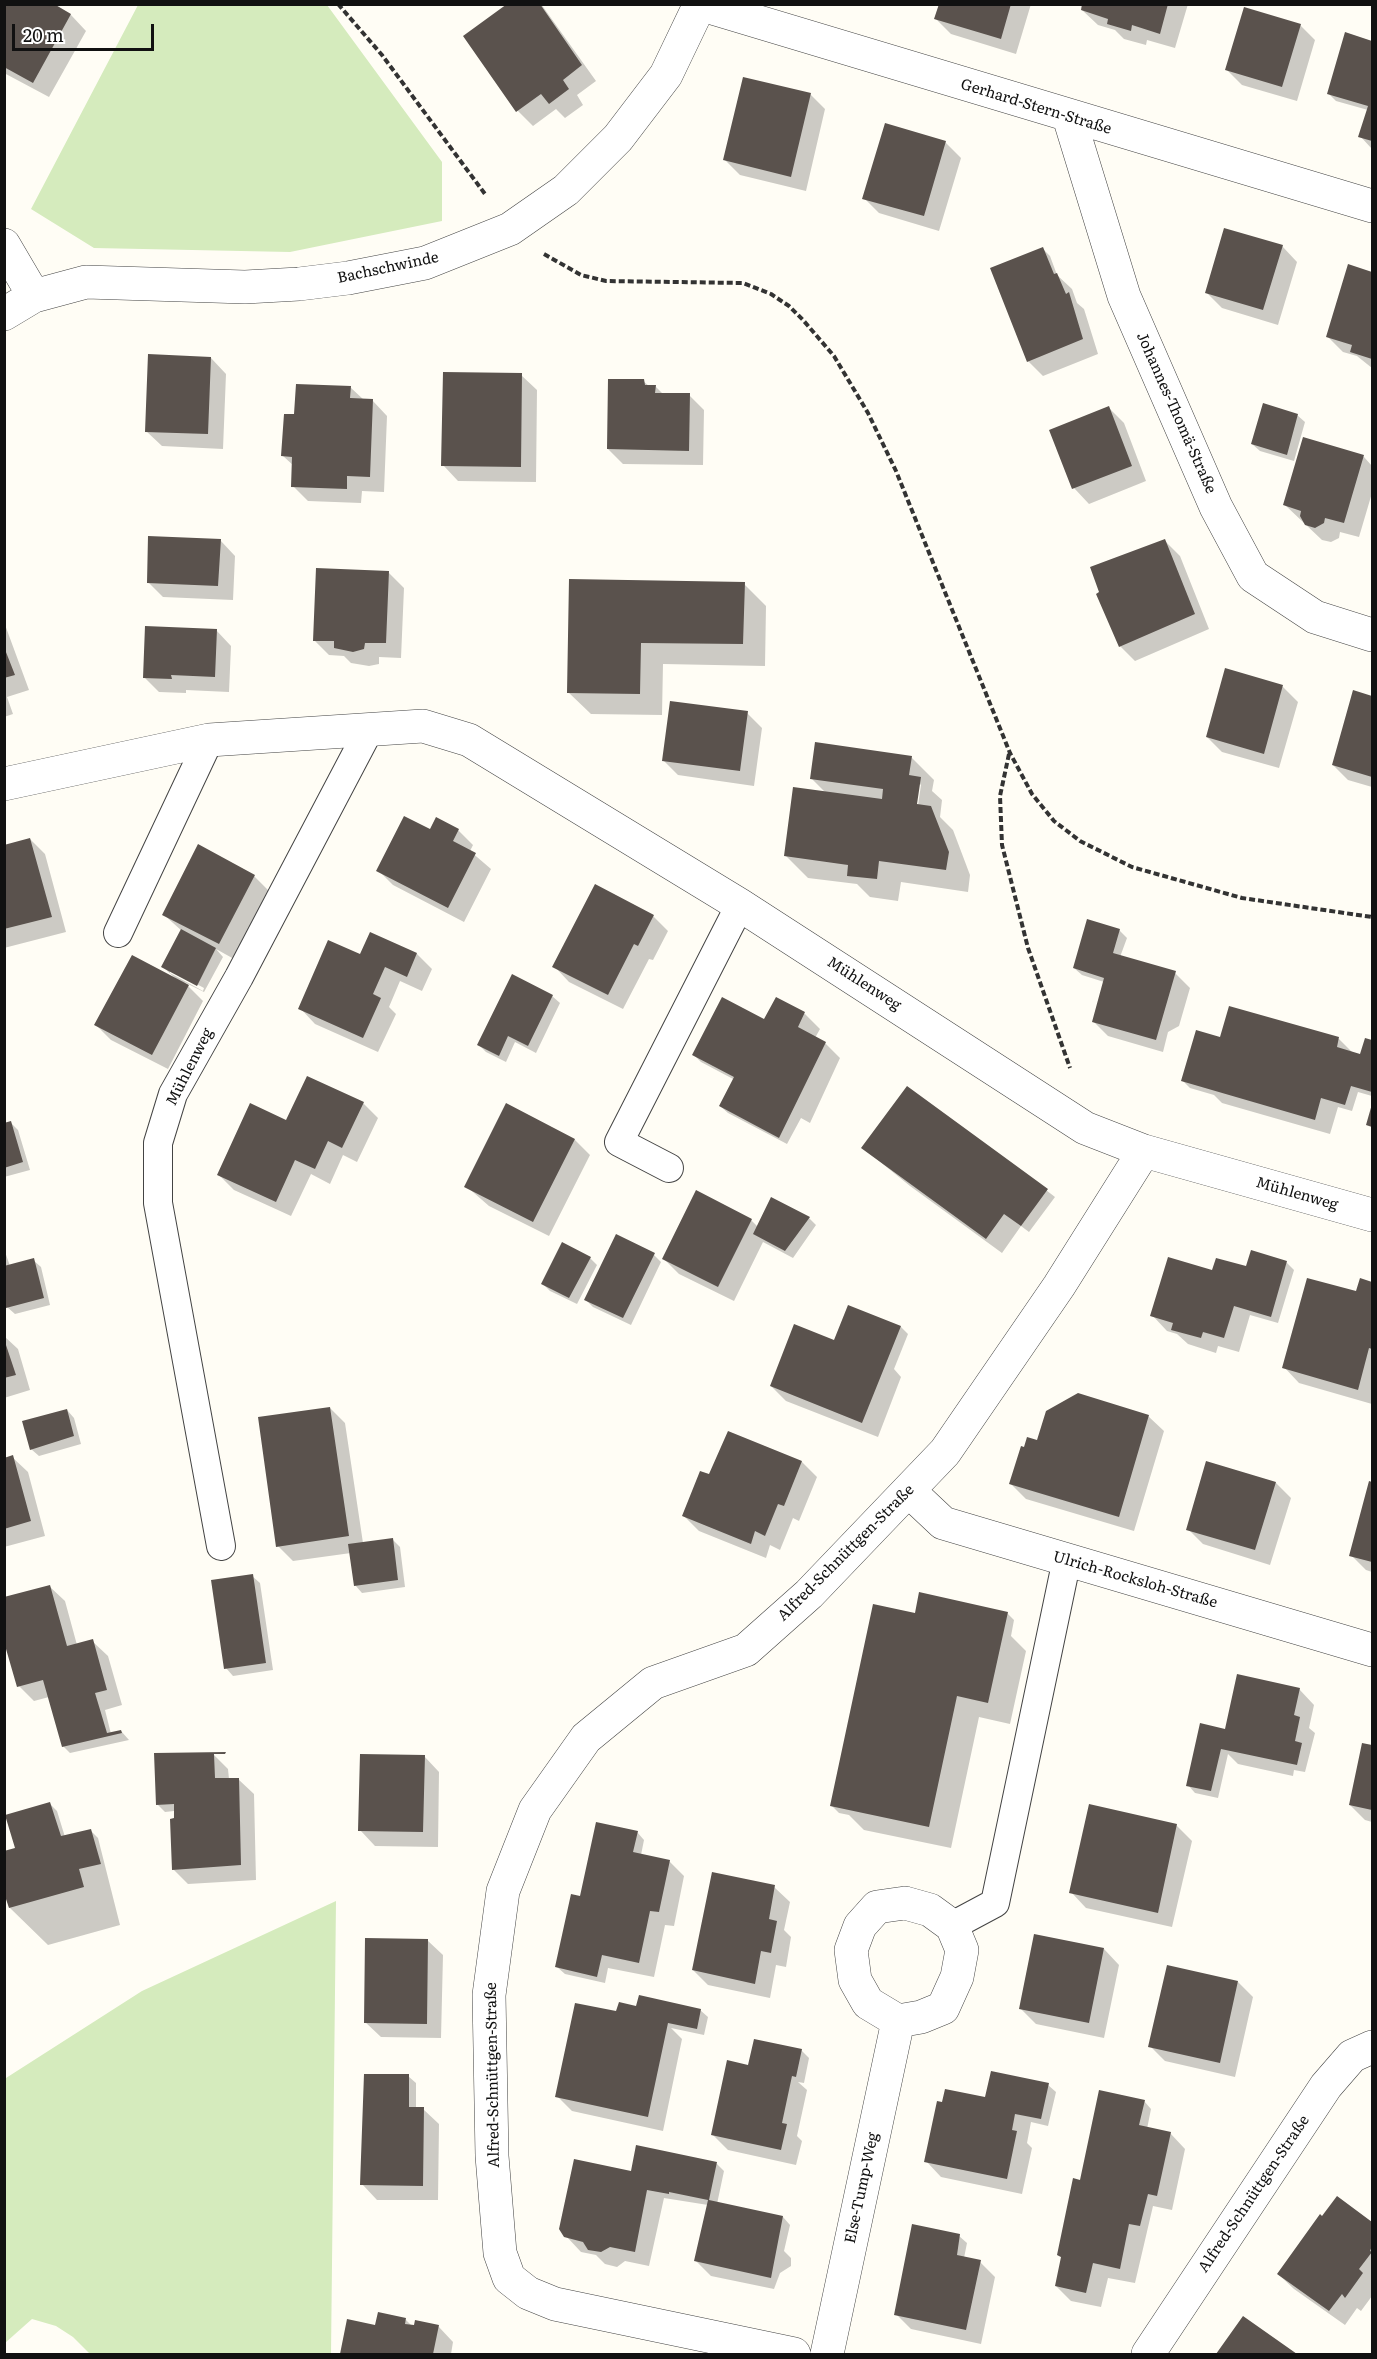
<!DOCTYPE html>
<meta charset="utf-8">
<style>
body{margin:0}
#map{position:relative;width:1377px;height:2359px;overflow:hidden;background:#fffdf5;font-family:Literata,serif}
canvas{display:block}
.frame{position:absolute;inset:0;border:6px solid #111;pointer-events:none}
.scale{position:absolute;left:12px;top:24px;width:142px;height:27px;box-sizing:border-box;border:3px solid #111;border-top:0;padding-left:8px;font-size:18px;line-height:21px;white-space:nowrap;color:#111;-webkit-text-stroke:4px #fff;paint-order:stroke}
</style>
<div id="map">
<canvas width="1377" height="2359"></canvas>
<div class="frame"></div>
<div class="scale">20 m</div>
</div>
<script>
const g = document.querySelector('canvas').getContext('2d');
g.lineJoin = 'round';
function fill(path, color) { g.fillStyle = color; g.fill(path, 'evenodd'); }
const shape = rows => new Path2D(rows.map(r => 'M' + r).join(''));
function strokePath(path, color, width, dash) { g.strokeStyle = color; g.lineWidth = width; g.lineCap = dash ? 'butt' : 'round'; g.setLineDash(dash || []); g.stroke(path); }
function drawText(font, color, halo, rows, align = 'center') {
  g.font = font + ' Literata,serif'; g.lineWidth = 6; g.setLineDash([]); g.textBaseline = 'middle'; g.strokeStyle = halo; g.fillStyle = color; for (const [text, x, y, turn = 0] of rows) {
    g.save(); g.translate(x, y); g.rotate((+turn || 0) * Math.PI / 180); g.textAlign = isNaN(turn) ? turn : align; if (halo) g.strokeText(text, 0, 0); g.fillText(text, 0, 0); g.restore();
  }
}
fill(shape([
 [138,5,327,5,442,162,442,221,290,252,94,248,31,209],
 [336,1901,331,2354,90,2354,73,2337,56,2326,32,2319,5,2343,5,2077,6,2078,142,1991]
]), '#d5ebbd');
fill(shape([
 [4,4,51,4,71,15,86,31,49,97,4,73],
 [510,4,541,4,596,81,577,95,583,105,565,118,556,109,533,126,518,111,465,37],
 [940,4,1031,4,1016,54,951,34,936,19],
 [1084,4,1188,4,1175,48,1147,40,1146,45,1124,39,1115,30,1098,25,1082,10],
 [1300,25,1315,40,1297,101,1242,85,1227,70],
 [1346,34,1372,42,1372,149,1360,136,1368,110,1336,101,1329,94],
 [810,94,825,109,806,191,740,175,725,160],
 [945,142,961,158,939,231,879,213,864,198],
 [1282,246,1297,262,1278,325,1222,308,1207,293],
 [1043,249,1050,256,1057,275,1072,289,1077,303,1084,309,1098,354,1043,376,1028,361],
 [1349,266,1372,274,1372,368,1357,356,1343,352,1328,337],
 [211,358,226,374,223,449,162,446,146,431],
 [521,375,537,390,536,482,458,481,443,465],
 [643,381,649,386,655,386,663,394,689,395,704,410,703,465,623,464,608,449],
 [350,387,364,400,372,400,387,416,384,492,362,491,361,503,308,501,293,486,294,466,283,456,296,416],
 [1108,407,1124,423,1146,481,1089,504,1074,488,1051,431],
 [1297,415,1305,422,1294,461,1260,451,1252,444],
 [1304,439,1364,457,1372,466,1372,493,1359,537,1340,532,1339,538,1331,542,1322,540,1285,505],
 [220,540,235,556,233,600,163,597,148,582],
 [1165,541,1180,556,1209,629,1135,661,1120,646],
 [389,573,404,588,401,658,379,657,379,664,369,666,351,663,344,656,329,655,314,640],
 [571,581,744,584,766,606,765,666,663,664,662,715,591,714,568,692],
 [4,622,29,690,7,697,13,714,4,717],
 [216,630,231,646,229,692,186,690,186,693,159,692,144,677],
 [1226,670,1283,687,1298,702,1279,768,1222,752,1207,737],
 [1354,692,1372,698,1372,787,1348,780,1333,765],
 [747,713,762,728,754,786,678,775,663,760],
 [911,757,934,780,932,791,942,800,940,817,953,830,970,875,968,892,901,882,898,901,870,897,857,884,808,878,785,855,826,793,812,779],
 [918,782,921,785,917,812,914,811],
 [458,830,473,845,470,851,491,869,464,922,393,885,378,870],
 [30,839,45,854,66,932,4,948,4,846],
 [254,876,269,891,234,959,216,949,223,957,204,992,184,982,203,1001,168,1069,111,1040,96,1025,175,978,163,967,182,931,163,914],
 [170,970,204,988,203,991,170,973],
 [653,916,668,931,653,960,649,959,623,1009,569,982,554,966],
 [1119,930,1127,938,1120,957,1175,973,1190,988,1179,1026,1168,1032,1163,1052,1108,1036,1093,1021,1104,982,1082,975,1074,968],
 [371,934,417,954,432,969,422,991,400,981,389,1007,396,1014,378,1052,315,1024,300,1008,361,956],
 [552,996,560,1003,536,1053,515,1042,506,1062,486,1052,479,1045],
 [777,999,805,1014,820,1029,815,1038,825,1043,840,1058,810,1123,801,1118,787,1144,728,1113,720,1106,735,1080,701,1062,694,1055,765,1022],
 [1219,1038,1339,1039,1353,1053,1361,1056,1366,1040,1372,1041,1372,1096,1358,1092,1352,1111,1338,1107,1330,1134,1222,1103,1214,1095,1190,1088,1183,1081],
 [363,1103,378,1118,357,1162,343,1155,330,1184,311,1174,291,1216,234,1190,219,1175,287,1122],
 [506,1105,575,1140,590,1155,549,1236,489,1206,466,1186],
 [11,1123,18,1130,30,1170,4,1177,4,1125],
 [863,1148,1033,1180,1055,1197,1029,1232,1021,1226,1002,1253,910,1186],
 [809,1218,816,1225,793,1258,763,1242,734,1301,679,1274,664,1259,751,1220,758,1227],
 [4,1249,10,1266,33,1260,41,1267,50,1305,15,1314,7,1307,4,1296],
 [654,1255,661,1262,631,1325,593,1307,586,1300],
 [590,1258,597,1265,577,1304,550,1291,543,1284],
 [1286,1262,1294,1270,1278,1323,1250,1315,1239,1352,1218,1346,1216,1353,1188,1344,1177,1334,1167,1331,1152,1315,1247,1268],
 [1361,1280,1372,1283,1372,1404,1299,1383,1284,1367,1357,1293],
 [901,1327,908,1334,894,1369,901,1377,878,1437,786,1401,771,1386,835,1342],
 [4,1336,18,1349,30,1390,4,1398],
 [330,1408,345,1423,363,1543,392,1539,400,1547,405,1587,362,1593,355,1585,351,1553,293,1561,278,1546],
 [67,1410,74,1418,81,1444,39,1456,31,1449],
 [1148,1416,1164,1431,1134,1531,1026,1499,1011,1484,1038,1442],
 [12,1457,28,1472,45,1536,4,1547,4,1459],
 [802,1462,817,1477,799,1521,793,1518,780,1550,770,1545,766,1558,699,1531,684,1516,710,1476],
 [1276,1483,1291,1498,1270,1565,1203,1544,1188,1529],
 [1370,1483,1372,1483,1372,1572,1366,1570,1351,1555],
 [252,1576,260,1583,273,1670,233,1676,226,1668],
 [49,1586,65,1601,77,1645,92,1641,108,1656,122,1705,105,1710,111,1734,121,1731,129,1740,70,1753,63,1746,49,1697,34,1701,19,1686],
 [1007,1613,1014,1620,1011,1636,1026,1651,1010,1724,979,1717,951,1848,864,1830,849,1815,839,1813,831,1805,916,1615],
 [1299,1689,1314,1705,1309,1728,1315,1733,1305,1772,1294,1770,1293,1776,1238,1764,1228,1754,1218,1798,1195,1793,1188,1785,1224,1730],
 [1363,1745,1372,1747,1372,1822,1365,1820,1350,1805],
 [213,1754,228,1769,229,1779,238,1779,254,1794,256,1880,188,1884,173,1869,174,1811,165,1812,157,1804],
 [424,1756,439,1772,438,1847,375,1846,360,1830],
 [50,1804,57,1811,65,1837,90,1830,98,1838,120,1925,48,1945,10,1908],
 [1176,1825,1192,1841,1172,1927,1086,1908,1071,1892],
 [637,1832,644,1840,641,1855,669,1861,684,1876,674,1926,665,1925,654,1977,608,1968,605,1983,565,1974,557,1967],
 [774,1887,790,1902,784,1930,791,1937,786,1967,776,1965,770,1998,708,1985,693,1970],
 [427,1940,443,1955,441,2038,381,2037,365,2022],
 [1104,1949,1119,1965,1104,2038,1036,2024,1021,2009],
 [1238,1982,1253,1997,1235,2077,1165,2061,1150,2046],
 [637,2007,700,2010,708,2017,704,2035,671,2028,682,2039,663,2131,572,2111,557,2096,621,2014],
 [801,2050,809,2058,804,2083,798,2082,807,2090,797,2136,802,2141,796,2165,728,2150,713,2135,753,2067],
 [408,2076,416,2083,416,2109,423,2109,439,2124,438,2200,377,2200,362,2184],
 [1048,2085,1056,2092,1048,2126,1031,2122,1027,2143,1032,2148,1022,2194,941,2177,926,2161,943,2104,990,2100],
 [1144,2101,1151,2109,1147,2129,1170,2133,1185,2149,1172,2210,1153,2206,1135,2283,1108,2278,1101,2307,1071,2301,1056,2286,1062,2258,1058,2255,1081,2181],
 [638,2147,717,2164,724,2171,717,2204,783,2217,790,2225,784,2251,791,2258,791,2266,780,2273,774,2289,711,2276,696,2261,708,2205,664,2198,649,2266,625,2261,617,2267,605,2264,596,2255,581,2252,566,2236,636,2174],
 [1337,2198,1372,2223,1372,2296,1361,2311,1357,2308,1345,2325,1294,2289,1278,2274],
 [959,2236,967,2243,964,2258,980,2262,995,2277,981,2344,911,2329,896,2314],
 [1244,2318,1295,2354,1217,2354],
 [406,2320,412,2326,438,2326,453,2342,451,2354,341,2354,348,2321,374,2327]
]), '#0003');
fill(shape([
 [4,4,54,4,71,14,33,83,4,67],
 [507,4,540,4,582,65,563,80,569,89,549,104,541,94,516,112,463,36],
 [939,4,1011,4,1001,39,934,19],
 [1082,4,1168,4,1160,34,1132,25,1131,31,1107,24,1108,19,1081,10],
 [1244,7,1301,24,1282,87,1225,70],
 [1345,32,1372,41,1372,141,1358,137,1368,106,1327,94],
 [743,77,811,93,791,177,723,160],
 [885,123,946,141,924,216,862,199],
 [1224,228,1283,245,1263,310,1205,293],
 [1043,247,1054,274,1057,273,1066,294,1069,292,1083,339,1027,362,990,268],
 [1348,264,1372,272,1372,359,1350,352,1352,345,1326,337],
 [148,354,211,357,208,434,145,432],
 [443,372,522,373,521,467,441,466],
 [608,379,644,379,645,385,656,385,655,393,690,393,689,451,607,449],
 [296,384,351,386,350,398,373,399,370,477,347,476,347,489,291,487,292,457,281,456,284,414,294,414],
 [1263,403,1298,414,1287,455,1251,444],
 [1109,406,1132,466,1072,489,1049,430],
 [1303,437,1364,455,1344,523,1325,518,1324,523,1315,528,1305,525,1300,516,1301,511,1283,505],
 [148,536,221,539,218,586,147,583],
 [1165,539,1195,614,1119,647,1096,594,1099,592,1090,567],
 [316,568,389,571,386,643,365,643,364,649,353,652,334,648,334,641,313,641],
 [569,579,745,582,743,644,641,643,640,694,567,693],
 [145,626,217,629,215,677,171,675,172,679,143,678],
 [4,647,15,675,4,678],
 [1225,668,1283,685,1264,754,1206,737],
 [1353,690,1372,696,1372,777,1332,765],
 [670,701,748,711,740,771,662,761],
 [815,742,912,756,909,775,921,777,917,804,931,806,949,852,946,870,879,861,877,879,847,876,848,865,784,856,793,787,882,799,883,789,810,779],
 [404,816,430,829,436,817,459,829,453,841,476,853,448,908,376,871],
 [30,838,52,917,4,929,4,845],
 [198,844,255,875,219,944,162,915],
 [595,884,654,915,638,946,634,944,608,995,552,967],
 [1087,919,1120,929,1113,953,1176,971,1156,1040,1092,1022,1104,978,1073,968],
 [181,929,216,948,197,986,161,967],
 [370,932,417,953,407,977,385,967,373,994,381,998,363,1038,298,1009,328,940,360,954],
 [132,955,189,985,152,1055,94,1025],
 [512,974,553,995,528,1046,508,1036,499,1056,477,1045],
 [722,997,764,1019,776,997,805,1012,798,1027,826,1042,779,1138,719,1106,734,1077,692,1055],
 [1229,1006,1339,1037,1337,1047,1360,1054,1365,1038,1372,1040,1372,1092,1351,1086,1345,1105,1321,1098,1315,1120,1181,1081,1196,1030,1220,1037],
 [307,1076,364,1102,342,1148,328,1141,315,1169,295,1160,276,1202,217,1175,250,1103,286,1120],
 [907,1086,1048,1189,1021,1226,1004,1214,986,1239,861,1148],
 [506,1103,575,1139,533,1222,464,1187],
 [1372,1104,1372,1127,1366,1125],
 [11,1121,23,1162,4,1168,4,1123],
 [696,1190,752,1219,718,1287,662,1259],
 [771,1197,810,1217,785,1251,753,1234],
 [616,1234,655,1253,623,1318,584,1300],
 [562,1242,591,1257,569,1298,541,1284],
 [1251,1250,1287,1261,1271,1317,1234,1306,1224,1338,1203,1332,1201,1338,1171,1330,1173,1323,1150,1316,1168,1257,1212,1270,1216,1258,1246,1266],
 [34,1258,44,1298,6,1308,4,1266],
 [1307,1278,1356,1291,1360,1278,1372,1282,1372,1349,1369,1348,1358,1390,1282,1368],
 [848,1305,901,1326,862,1423,770,1386,794,1324,834,1340],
 [4,1339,16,1375,4,1378],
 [1078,1393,1149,1415,1119,1517,1009,1484,1021,1446,1024,1447,1027,1437,1037,1440,1046,1411],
 [330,1407,349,1536,276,1547,258,1417],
 [67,1409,74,1436,30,1450,22,1421],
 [728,1431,802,1461,784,1506,778,1504,765,1536,755,1531,751,1544,682,1516,700,1471,709,1474],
 [13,1455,31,1521,4,1529,4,1458],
 [1206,1461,1276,1482,1255,1550,1186,1530],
 [1369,1481,1372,1482,1372,1562,1349,1556],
 [393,1538,398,1580,354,1586,348,1544],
 [253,1574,266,1663,224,1669,211,1580],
 [50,1585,67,1646,93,1639,107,1690,95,1693,107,1733,121,1730,122,1733,62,1747,43,1680,17,1687,4,1642,4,1597],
 [919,1592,1008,1612,988,1703,957,1696,929,1827,830,1806,873,1604,915,1613],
 [1237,1674,1300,1688,1294,1715,1300,1717,1295,1741,1302,1743,1297,1765,1221,1749,1211,1791,1186,1786,1200,1723,1225,1729],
 [1362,1743,1372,1745,1372,1810,1349,1805],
 [226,1752,225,1754,214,1754,215,1778,239,1778,241,1865,172,1870,170,1819,174,1818,174,1804,156,1805,154,1753],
 [360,1754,425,1755,423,1832,358,1831],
 [50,1802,61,1836,91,1829,101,1864,79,1869,84,1887,9,1908,4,1893,4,1851,15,1848,5,1815],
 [1089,1804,1177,1824,1158,1913,1069,1893],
 [596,1822,638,1831,633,1852,670,1860,659,1912,650,1911,639,1963,602,1955,597,1977,555,1967,571,1894,580,1896],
 [712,1872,775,1885,769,1919,777,1921,771,1953,761,1951,755,1984,692,1970],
 [1034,1934,1104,1948,1089,2023,1019,2009],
 [365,1938,428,1939,427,2024,364,2023],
 [1167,1965,1238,1981,1220,2063,1148,2047],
 [639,1995,701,2009,697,2029,668,2023,648,2117,555,2097,575,2003,616,2011,619,2002,636,2006],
 [754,2039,802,2049,796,2077,792,2076,782,2123,787,2124,781,2150,711,2135,727,2060,748,2065],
 [991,2071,1049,2083,1041,2119,1015,2114,1012,2130,1017,2131,1007,2179,924,2162,937,2101,942,2102,945,2089,985,2097],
 [364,2074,409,2074,409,2107,424,2107,423,2186,360,2185],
 [1099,2090,1145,2100,1139,2125,1171,2132,1157,2196,1148,2194,1140,2226,1129,2224,1120,2269,1093,2263,1086,2293,1055,2286,1061,2257,1057,2255,1073,2178,1080,2180],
 [636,2145,717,2162,709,2200,783,2216,771,2278,694,2261,708,2200,669,2192,669,2194,647,2190,635,2252,610,2247,601,2252,588,2250,583,2242,564,2237,559,2229,574,2159,631,2171],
 [1337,2196,1372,2222,1372,2246,1370,2251,1372,2252,1359,2269,1363,2273,1345,2298,1342,2294,1329,2311,1277,2274,1320,2214,1322,2216],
 [912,2224,960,2234,957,2255,981,2260,966,2330,894,2315],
 [378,2312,406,2318,405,2324,414,2325,415,2320,439,2325,433,2354,340,2354,347,2319,375,2325],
 [1243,2316,1297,2354,1216,2354]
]), '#5a524d');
const lane = shape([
 [118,933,209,740],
 [669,1168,619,1142,740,905],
 [221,1546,158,1203,158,1143,173,1094,239,977,370,728],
 [952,1926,995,1903,1067,1559]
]);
const street = shape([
 [699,4,1372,206],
 [1069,117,1124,296,1216,507,1253,576,1315,617,1372,635],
 [4,245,34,296],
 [4,314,34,296,86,282,245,287,299,284,348,278,425,263,510,229,566,190,618,138,666,75,700,4],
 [4,784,209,740,423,726,469,740,740,905,1085,1128,1144,1151,1372,1215],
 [909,1491,943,1523,1372,1650],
 [905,1903,930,1910,952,1926,962,1950,957,1977,943,2008,921,2017,898,2021,868,2003,855,1980,851,1950,860,1926,877,1907,905,1903],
 [794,2354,555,2304,528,2293,509,2278,500,2253,492,2156,489,1995,503,1891,535,1810,586,1738,653,1683,746,1650,809,1594,945,1452,1059,1286,1144,1151],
 [827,2354,898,2021],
 [1148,2354,1326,2086,1352,2056,1372,2047]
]);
strokePath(lane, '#444', 30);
strokePath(street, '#444', 34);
strokePath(shape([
 [338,4,382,55,485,194],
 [544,254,581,275,606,281,743,283,771,294,789,306,803,320,834,356,868,413,896,471,1010,753,1032,794,1054,821,1080,841,1132,867,1242,898,1372,917],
 [1009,754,1000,796,1002,845,1028,948,1070,1068]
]), '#333', 4, [6, 3]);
strokePath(lane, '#fff', 28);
strokePath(street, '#fff', 33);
drawText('15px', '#111', '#fff', [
 ["Gerhard-Stern-Straße",1036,107,17],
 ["Bachschwinde",388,268,-12],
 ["Johannes-Thomä-Straße",1176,413,66],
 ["Mühlenweg",864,984,33],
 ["Mühlenweg",190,1067,-63],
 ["Mühlenweg",1297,1194,16],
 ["Alfred-Schnüttgen-Straße",846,1553,-45],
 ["Ulrich-Rocksloh-Straße",1135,1580,16],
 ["Alfred-Schnüttgen-Straße",493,2075,-91],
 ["Else-Tump-Weg",862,2188,-78],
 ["Alfred-Schnüttgen-Straße",1254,2194,-56]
]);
</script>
